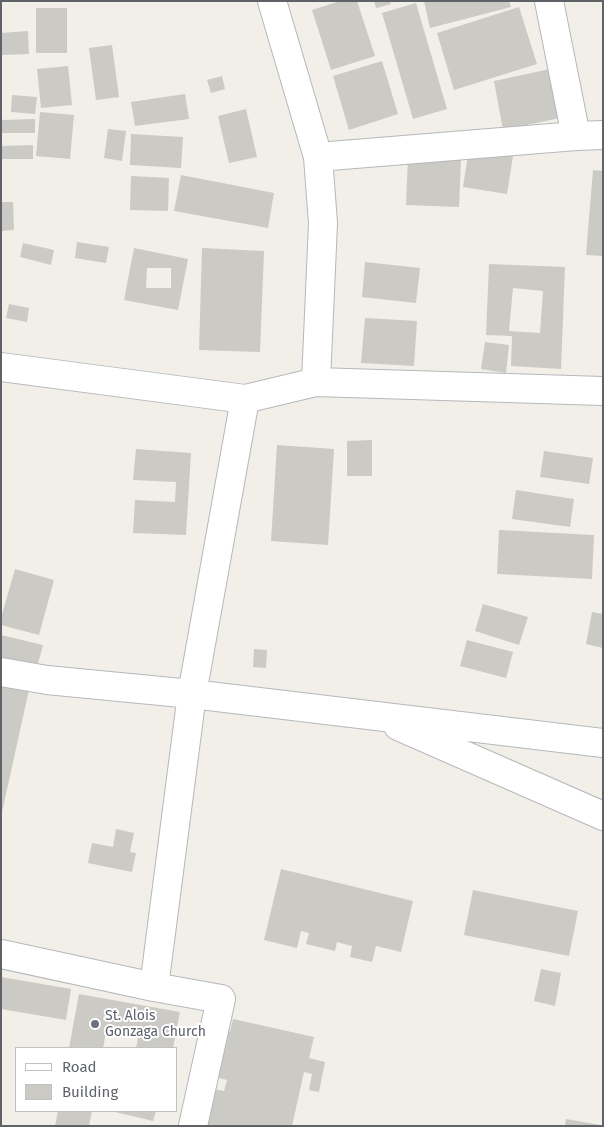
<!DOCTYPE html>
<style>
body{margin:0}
#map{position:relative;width:604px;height:1127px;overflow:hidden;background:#f1efe8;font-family:"Fira Sans",sans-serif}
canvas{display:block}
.frame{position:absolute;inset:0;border:2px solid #5f6368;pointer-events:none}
.legend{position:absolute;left:15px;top:1047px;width:162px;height:65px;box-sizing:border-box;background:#fff;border:1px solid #bfc1c3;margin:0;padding:6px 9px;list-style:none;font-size:15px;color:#5f6368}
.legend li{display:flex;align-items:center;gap:10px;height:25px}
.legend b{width:25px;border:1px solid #bfc1c3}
</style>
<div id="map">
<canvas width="604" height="1127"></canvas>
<div class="frame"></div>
<ul class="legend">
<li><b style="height:6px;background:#fff"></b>Road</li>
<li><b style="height:14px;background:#cccac5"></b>Building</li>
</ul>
</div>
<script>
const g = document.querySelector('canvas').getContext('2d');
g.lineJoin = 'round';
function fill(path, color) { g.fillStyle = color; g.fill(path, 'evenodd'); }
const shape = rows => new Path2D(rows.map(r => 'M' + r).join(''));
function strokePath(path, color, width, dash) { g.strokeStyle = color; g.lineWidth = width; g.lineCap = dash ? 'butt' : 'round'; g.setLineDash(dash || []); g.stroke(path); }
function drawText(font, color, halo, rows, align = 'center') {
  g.font = font + ' "Fira Sans",sans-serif'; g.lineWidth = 4; g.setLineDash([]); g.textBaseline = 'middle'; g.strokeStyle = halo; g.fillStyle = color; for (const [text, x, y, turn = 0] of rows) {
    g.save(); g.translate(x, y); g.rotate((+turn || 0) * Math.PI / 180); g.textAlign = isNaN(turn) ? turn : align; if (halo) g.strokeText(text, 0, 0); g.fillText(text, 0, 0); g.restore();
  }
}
fill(shape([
 [340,1,357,1,375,56,331,70,312,10],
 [374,1,390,1,391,4,376,8],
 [424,1,509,1,511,7,430,28],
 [416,3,447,109,413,119,382,13],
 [519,7,537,64,454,90,437,33],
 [36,8,67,8,67,53,36,53],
 [28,31,29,54,1,55,1,33],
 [112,45,119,97,96,100,89,48],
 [382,61,398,114,349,130,333,76],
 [68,66,72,105,41,108,37,69],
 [550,69,560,118,503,130,494,81],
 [222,76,225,89,211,93,207,80],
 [185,94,189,119,135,126,131,102],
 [12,95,37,97,35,114,11,112],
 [246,109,257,157,229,163,218,116],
 [40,112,74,115,70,159,36,156],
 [35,119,35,133,1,133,1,120],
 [108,129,126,131,122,161,104,158],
 [131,134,183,137,181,168,130,165],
 [33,145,33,159,1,159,1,146],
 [469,149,513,156,507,194,463,187],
 [408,157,461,159,459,207,406,205],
 [593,170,603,171,603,256,586,255],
 [181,175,274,193,268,228,174,211],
 [131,176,169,178,168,211,130,210],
 [1,202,13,202,14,230,1,231],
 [77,242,109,247,106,263,75,258],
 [23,243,54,250,51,265,20,257],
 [134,248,188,259,178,310,124,300],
 [147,268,171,268,171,288,146,288],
 [202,248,264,251,260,352,199,350],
 [365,262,420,268,416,303,362,297],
 [489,264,565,267,561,369,511,366,512,336,486,335],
 [513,288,543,291,540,333,509,331],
 [9,304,29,308,27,322,6,318],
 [365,318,417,321,414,366,361,363],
 [485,342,509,345,506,373,481,369],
 [372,440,372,476,347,476,347,441],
 [277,445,334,449,328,545,271,541],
 [136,449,191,453,186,535,133,533,135,500,175,502,176,482,133,480],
 [544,451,593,458,589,484,540,477],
 [516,490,574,499,570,527,512,519],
 [499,530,594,535,592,579,497,574],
 [15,569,54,580,39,635,1,625,1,618],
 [483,604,528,617,519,645,475,631],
 [592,612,603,614,603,648,586,644],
 [1,635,43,645,36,671,1,663],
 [467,640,513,652,506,678,460,666],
 [254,649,267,650,266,668,253,667],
 [1,685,29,690,2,812,1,812],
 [116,829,134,833,130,852,136,853,132,872,88,863,92,843,113,847],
 [281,869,413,901,401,952,376,946,372,962,350,957,352,946,337,942,335,951,306,944,309,933,301,931,297,948,264,940],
 [473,890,578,911,569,956,464,935],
 [541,969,561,973,555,1006,534,1001],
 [1,977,71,989,66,1020,1,1009],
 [79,994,180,1012,173,1048,136,1048,138,1038,106,1032,103,1048,69,1048],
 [233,1019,314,1037,309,1058,325,1062,319,1092,309,1090,312,1074,304,1072,292,1126,201,1126,209,1088,224,1091,227,1080,211,1076,221,1030,230,1032],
 [58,1111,92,1111,89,1126,55,1126],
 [111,1111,156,1111,153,1121],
 [566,1119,600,1125,600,1126,565,1126]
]), '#cccac5');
const minor = shape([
 [272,1,318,157,323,223,316,382],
 [549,1,576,136],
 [318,157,576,136,603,135],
 [1,367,245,399,316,382,603,391],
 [1,672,47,680,192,694,603,743],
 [398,726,603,816],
 [1,954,154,987],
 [193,1126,221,999,154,987,192,694,245,399]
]);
strokePath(minor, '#b5b8bc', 30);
strokePath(minor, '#fff', 28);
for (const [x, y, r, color] of [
 [95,1024,5,"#6b7280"]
]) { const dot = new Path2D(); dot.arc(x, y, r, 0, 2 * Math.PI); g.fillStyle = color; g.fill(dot); strokePath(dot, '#fff', 2); }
drawText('14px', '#5b616d', '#fff', [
 ["St. Alois",105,1016],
 ["Gonzaga Church",105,1032]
], 'left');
</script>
